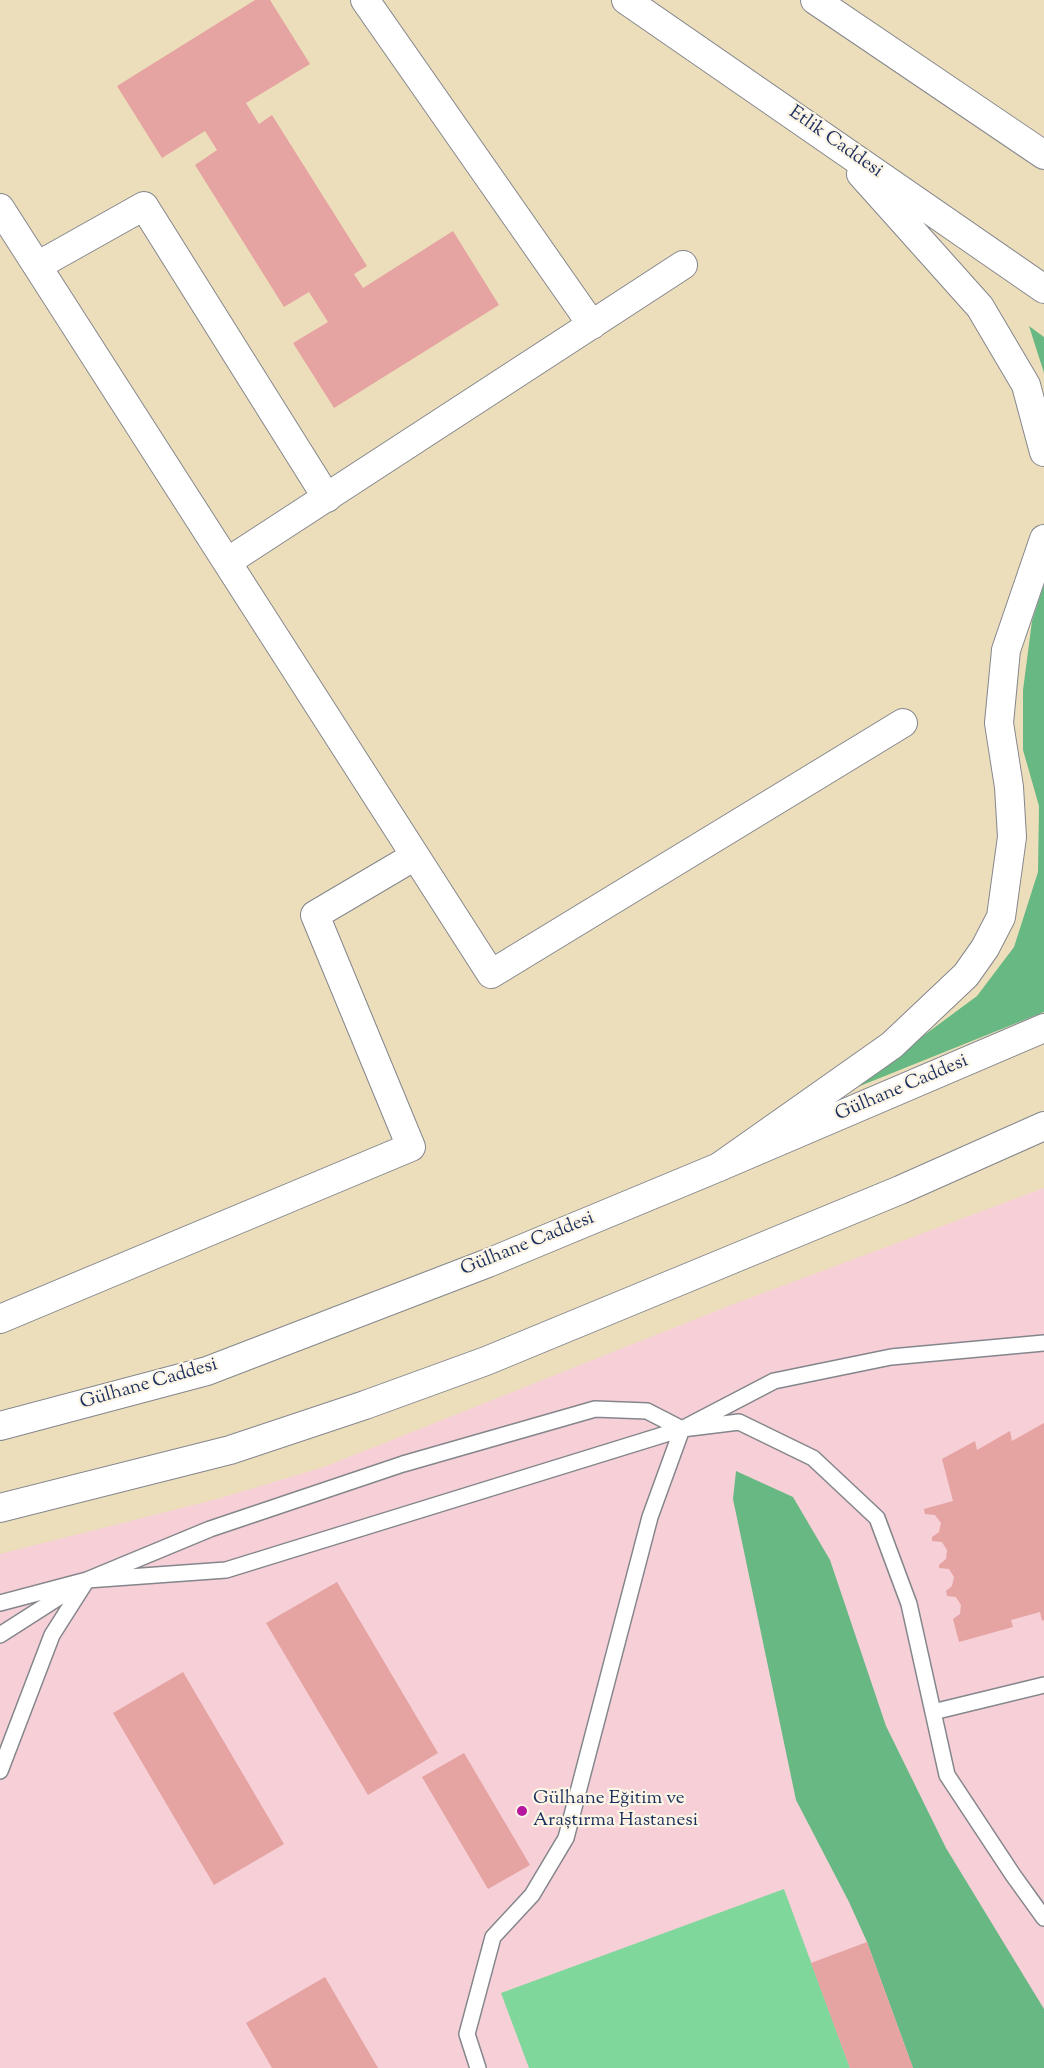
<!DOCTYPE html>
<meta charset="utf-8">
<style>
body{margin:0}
canvas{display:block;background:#eddebb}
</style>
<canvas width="1044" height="2068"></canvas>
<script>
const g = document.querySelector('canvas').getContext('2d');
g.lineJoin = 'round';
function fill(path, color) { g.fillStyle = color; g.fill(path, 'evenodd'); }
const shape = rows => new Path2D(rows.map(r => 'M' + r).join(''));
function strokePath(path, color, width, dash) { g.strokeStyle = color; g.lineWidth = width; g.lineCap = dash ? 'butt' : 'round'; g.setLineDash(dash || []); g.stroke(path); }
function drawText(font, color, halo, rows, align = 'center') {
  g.font = font + ' "Sorts Mill Goudy",serif'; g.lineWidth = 4.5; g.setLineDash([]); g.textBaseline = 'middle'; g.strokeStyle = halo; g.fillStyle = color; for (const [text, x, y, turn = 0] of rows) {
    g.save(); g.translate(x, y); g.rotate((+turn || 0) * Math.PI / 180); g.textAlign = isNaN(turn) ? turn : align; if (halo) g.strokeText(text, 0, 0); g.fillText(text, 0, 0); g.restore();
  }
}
fill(shape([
 [1044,1188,1044,2068,0,2068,0,1554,217,1499,324,1467,731,1305]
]), '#f6cfd7');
fill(shape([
 [784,1889,850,2068,529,2068,501,1993]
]), '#80d79c');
fill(shape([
 [1029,326,1044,337,1044,373],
 [1044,584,1044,1012,850,1090,977,996,1014,947,1038,872,1039,806,1023,750,1023,690,1032,621],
 [736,1471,793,1497,830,1560,886,1726,946,1848,1044,2009,1044,2068,913,2068,867,1942,849,1902,796,1800,733,1499]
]), '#68b884');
fill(shape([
 [255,0,270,0,310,64,246,103,259,124,272,115,367,266,354,274,363,288,453,231,499,305,334,408,293,343,328,322,309,292,284,307,195,165,217,150,205,131,162,158,117,86],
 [1044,1423,1044,1620,1042,1621,1040,1612,1011,1620,1013,1627,959,1642,953,1619,960,1614,961,1605,956,1597,947,1596,946,1591,952,1586,954,1577,949,1569,939,1568,939,1565,946,1559,947,1550,942,1542,932,1541,932,1537,939,1532,941,1523,935,1515,925,1514,924,1509,953,1501,942,1459,975,1441,977,1450,1010,1431,1012,1441],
 [337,1582,438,1753,368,1795,266,1623],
 [183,1672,284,1844,214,1885,113,1713],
 [464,1753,530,1865,488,1889,422,1777],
 [867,1942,913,2068,850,2068,811,1963],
 [325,1977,378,2068,272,2068,246,2023]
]), '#e5a3a1');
const service = shape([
 [0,1603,87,1580,226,1570,682,1429,774,1381,891,1357,1044,1343],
 [0,1635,75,1587],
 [933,1712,1044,1685],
 [0,1771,52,1635,87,1580,210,1529,403,1464,595,1409,647,1411,682,1429,739,1422,813,1458,877,1518,909,1604,947,1775,1013,1875,1044,1918],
 [478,2068,467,2034,493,1937,532,1895,566,1838,650,1517,682,1429]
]);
const minor = shape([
 [365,0,592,325],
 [0,208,491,974,903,723],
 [37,266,144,206,327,498],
 [227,562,683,265],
 [0,1319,411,1147,315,915,415,856]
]);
const secondary = shape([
 [0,1426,207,1371,488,1263,719,1167,1044,1028],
 [0,1508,230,1450,365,1405,486,1361,900,1190,1044,1126]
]);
const primary = shape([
 [626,0,1044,289],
 [815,0,1044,155],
 [861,174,980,307,1026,385,1044,452],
 [719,1167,892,1045,966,975,985,948,1001,917,1012,837,1009,787,999,723,1006,650,1044,539]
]);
strokePath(service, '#84868c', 18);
strokePath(minor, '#84868c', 30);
strokePath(secondary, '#84868c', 30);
strokePath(primary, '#84868c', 30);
strokePath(service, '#fff', 15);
strokePath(minor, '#fff', 28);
strokePath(secondary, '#fff', 28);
strokePath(primary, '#fff', 28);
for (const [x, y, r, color] of [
 [522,1811,6,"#b5179e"]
]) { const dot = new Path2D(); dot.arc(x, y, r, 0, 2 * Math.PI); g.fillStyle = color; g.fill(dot); strokePath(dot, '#fcf5e5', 2); }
drawText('19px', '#1b2f5e', '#fcf5e5', [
 ["Etlik Caddesi",835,143,35],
 ["Gülhane Caddesi",902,1089,-23],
 ["Gülhane Caddesi",528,1245,-22],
 ["Gülhane Caddesi",149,1385,-16]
]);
drawText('19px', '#1b2f5e', '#fcf5e5', [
 ["Gülhane Eğitim ve",533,1800],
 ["Araştırma Hastanesi",533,1822]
], 'left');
</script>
